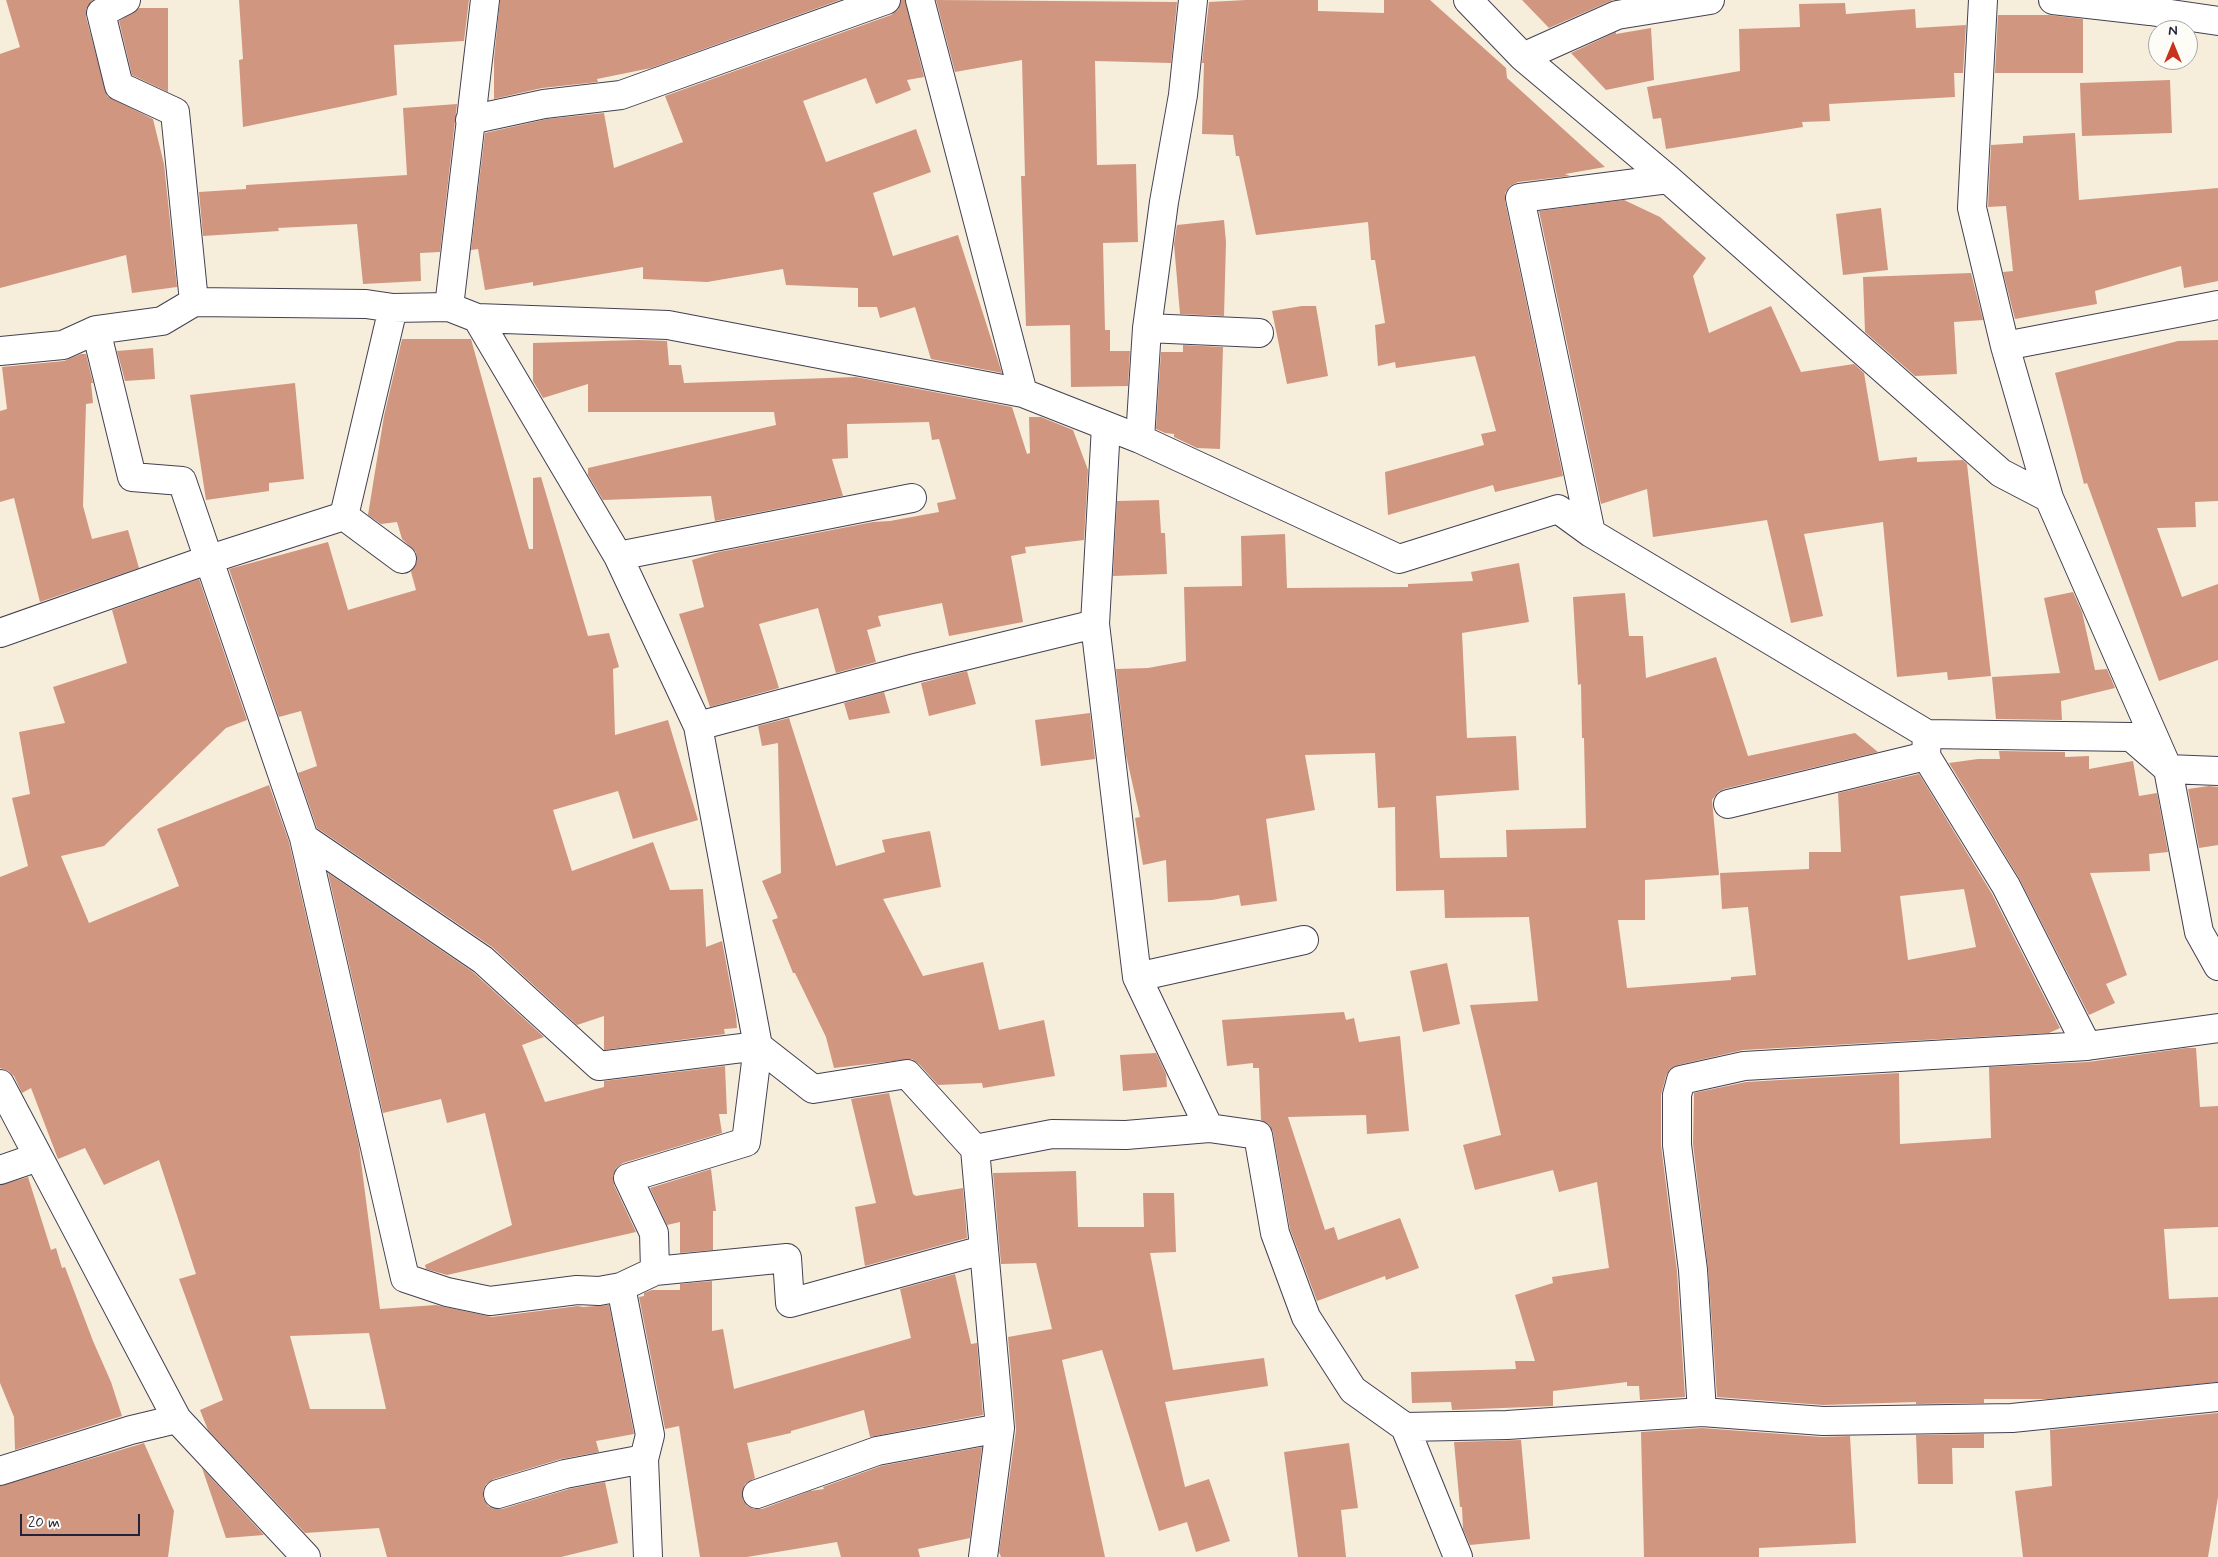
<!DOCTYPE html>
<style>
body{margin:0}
#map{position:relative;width:2218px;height:1557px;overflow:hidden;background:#f7eddb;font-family:Mynerve,sans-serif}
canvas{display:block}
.north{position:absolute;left:2148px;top:20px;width:50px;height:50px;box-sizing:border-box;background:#fdfcf7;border:1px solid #a5a5ac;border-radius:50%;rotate:0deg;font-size:14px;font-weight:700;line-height:20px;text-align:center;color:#22223b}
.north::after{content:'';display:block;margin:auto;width:18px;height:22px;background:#c8321e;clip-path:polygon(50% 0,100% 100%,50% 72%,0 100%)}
.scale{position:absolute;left:20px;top:1514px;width:120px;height:22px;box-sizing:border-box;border:2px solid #22223b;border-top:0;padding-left:6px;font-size:15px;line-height:18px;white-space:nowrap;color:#22223b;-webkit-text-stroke:4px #fdfcf7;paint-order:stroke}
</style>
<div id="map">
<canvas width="2218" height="1557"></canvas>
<div class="north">N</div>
<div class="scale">20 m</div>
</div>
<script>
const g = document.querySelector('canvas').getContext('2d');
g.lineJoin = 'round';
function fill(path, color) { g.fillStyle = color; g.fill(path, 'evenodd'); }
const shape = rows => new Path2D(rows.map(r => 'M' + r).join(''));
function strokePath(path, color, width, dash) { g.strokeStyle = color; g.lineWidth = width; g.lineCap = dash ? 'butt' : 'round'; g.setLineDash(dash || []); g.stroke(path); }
fill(shape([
 [6,0,93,0,86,9,86,17,107,96,153,119,164,164,177,287,132,293,126,255,0,288,0,54,20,47],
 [239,0,469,0,464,41,394,45,397,95,243,127,239,60,243,59],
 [500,0,840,0,651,68,597,79,598,82,542,88,494,99,494,59],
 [901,0,905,0,924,77,907,80,911,90,876,104,866,78,803,101,826,162,916,129,931,172,873,193,893,256,958,235,1002,373,931,359,915,307,880,318,877,307,858,307,858,288,786,285,783,269,707,282,643,279,643,267,533,286,533,282,485,290,478,249,471,250,485,133,547,119,604,113,614,168,683,142,665,96,891,15,898,10],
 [936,0,1177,2,1171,63,1095,61,1097,165,1136,164,1138,242,1103,243,1105,330,1110,330,1110,351,1130,351,1128,386,1071,387,1070,325,1026,326,1021,176,1025,176,1022,60,955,72],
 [1246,0,1318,0,1318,11,1384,13,1384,0,1430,0,1506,68,1507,78,1605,167,1565,174,1570,176,1518,182,1510,186,1505,193,1505,201,1563,476,1495,492,1493,485,1388,515,1385,472,1484,445,1481,434,1496,431,1475,356,1396,368,1395,362,1378,366,1375,325,1385,323,1375,260,1371,260,1368,222,1256,235,1239,156,1236,156,1233,135,1202,134,1204,63,1202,63,1209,2],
 [1522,0,1613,0,1549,28],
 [1845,3,1846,14,1915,9,1916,28,1966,25,1963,73,1954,73,1955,97,1829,104,1830,121,1802,122,1803,127,1666,149,1661,118,1653,119,1647,87,1740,71,1739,29,1800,27,1799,4],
 [139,8,168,8,168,92,132,75,119,21],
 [1998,15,2049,15,2083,19,2083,73,1995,73],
 [1651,28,1654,80,1606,90,1571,53,1616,32,1616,34],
 [2170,80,2172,133,2082,136,2080,83],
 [457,104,440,252,420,253,421,281,363,284,357,224,278,228,279,231,203,236,199,192,246,189,246,185,407,175,403,108],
 [2075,133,2079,200,2218,188,2218,281,2184,288,2181,266,2095,291,2097,304,2015,319,2003,272,2013,271,2006,206,1988,207,1991,145,2023,143,2023,136],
 [1624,200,1660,217,1706,258,1693,276,1709,333,1771,306,1801,372,1854,364,1864,373,1879,461,1917,457,1917,462,1963,460,1967,464,1991,676,1948,680,1947,672,1897,677,1883,522,1804,534,1823,616,1791,623,1767,520,1653,537,1647,489,1601,504,1539,211],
 [1881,208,1888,270,1843,275,1836,214],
 [1224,220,1226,242,1224,316,1180,314,1174,244,1177,225],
 [1971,273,1983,320,1954,322,1957,374,1915,376,1865,332,1863,277],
 [1302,306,1316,306,1328,376,1287,384,1272,311],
 [402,339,471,339,529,549,533,549,533,478,541,477,588,636,609,633,619,667,613,669,615,735,668,720,698,820,633,839,618,791,553,810,572,871,653,842,670,890,703,889,706,947,722,941,736,1015,737,1028,724,1029,725,1034,604,1050,604,1016,577,1025,492,947,317,828,298,773,317,766,301,711,279,717,229,569,328,542,348,610,416,590,411,572,417,561,416,552,402,539,397,522,381,524,368,515,384,416],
 [639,340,667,341,669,365,681,365,684,383,856,377,1012,407,1027,454,1030,453,1029,417,1041,417,1073,430,1088,470,1084,540,1025,547,1026,553,1011,556,1023,622,949,636,942,603,878,616,881,626,867,630,876,662,836,673,818,608,759,624,779,688,710,707,679,614,704,607,692,560,719,552,873,522,890,521,939,512,937,503,956,499,939,439,932,440,929,422,847,424,848,458,832,459,843,496,715,521,711,496,603,500,588,475,588,468,776,425,774,412,588,412,588,384,543,398,533,381,533,343],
 [2218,340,2218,501,2195,502,2196,527,2157,528,2182,597,2218,584,2218,660,2159,681,2087,483,2084,484,2055,373,2178,341],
 [1183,345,1223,347,1220,449,1197,448,1174,437,1174,434,1165,433,1156,429,1161,352,1183,352],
 [153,348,155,379,125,381,117,351],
 [81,354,86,354,93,383,91,383,93,403,86,404,83,506,92,539,128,530,139,568,40,602,14,498,0,502,0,411,7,409,2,367,64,361],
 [295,383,304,479,269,483,269,491,206,500,190,395],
 [1159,500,1161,533,1165,533,1167,574,1113,576,1117,501],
 [1285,534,1287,588,1408,587,1408,584,1473,581,1471,572,1519,563,1529,622,1462,633,1467,738,1516,736,1519,790,1436,796,1440,858,1507,857,1506,830,1586,828,1584,738,1582,738,1581,684,1578,685,1573,597,1625,593,1629,636,1643,636,1646,678,1716,657,1748,756,1855,733,1878,752,1724,789,1718,792,1712,800,1719,875,1645,880,1645,920,1618,920,1627,988,1731,980,1731,977,1756,975,1748,907,1722,909,1720,873,1809,869,1809,852,1841,852,1838,793,1919,774,1992,894,2060,1028,2049,1033,1743,1050,1678,1065,1670,1069,1666,1076,1661,1095,1661,1145,1677,1271,1685,1397,1640,1400,1639,1386,1627,1386,1627,1382,1553,1391,1553,1406,1452,1410,1451,1402,1412,1403,1411,1372,1516,1369,1515,1361,1535,1361,1515,1295,1553,1283,1552,1277,1609,1268,1597,1182,1559,1192,1553,1170,1475,1190,1463,1145,1501,1135,1470,1005,1538,1001,1529,917,1445,918,1444,890,1396,891,1395,807,1378,808,1375,753,1305,755,1315,810,1266,819,1277,901,1241,906,1239,895,1212,900,1168,902,1166,860,1143,865,1135,818,1140,817,1126,755,1116,669,1148,668,1186,661,1184,587,1242,586,1241,536],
 [1964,889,1976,947,1908,960,1900,896],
 [199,579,247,720,226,728,104,846,61,856,89,923,179,886,157,829,269,785,289,842,359,1146,380,1309,436,1305,492,1317,578,1306,583,1307,609,1305,634,1434,596,1441,599,1452,561,1459,494,1479,486,1484,483,1490,483,1498,488,1506,494,1509,502,1509,569,1489,605,1482,618,1543,561,1557,387,1557,379,1528,305,1533,208,1430,200,1410,223,1400,179,1279,196,1274,159,1160,104,1185,85,1148,58,1159,31,1088,22,1093,14,1076,8,1071,0,1068,0,877,28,866,12,798,30,794,19,732,65,723,53,687,127,663,112,610],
 [369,1333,386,1409,310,1409,290,1336],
 [2073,592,2082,612,2095,670,2107,669,2115,688,2061,701,2062,720,1996,719,1992,677,2060,673,2044,598],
 [967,671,976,704,929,716,921,683],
 [884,692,890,713,849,720,844,703],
 [1090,713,1095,759,1041,766,1035,720],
 [789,718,836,866,885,852,882,840,930,831,941,887,883,899,923,976,983,962,999,1030,1044,1020,1055,1076,983,1088,982,1083,938,1085,919,1064,912,1059,834,1068,826,1037,795,973,793,973,772,920,778,918,762,881,781,873,778,743,762,746,758,726],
 [1999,751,2065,752,2065,757,2089,756,2089,769,2133,761,2139,796,2157,793,2168,852,2149,854,2150,871,2090,873,2127,975,2106,984,2115,1003,2089,1015,2019,878,1949,763,1978,759,2000,759],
 [2209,786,2218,787,2218,845,2199,848,2188,789],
 [328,873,473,972,544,1037,522,1045,545,1102,604,1087,604,1081,725,1066,727,1114,719,1114,722,1133,623,1163,616,1168,613,1176,614,1185,636,1232,447,1275,426,1269,425,1265,512,1225,485,1113,447,1123,441,1099,383,1113],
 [1447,963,1460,1024,1423,1032,1410,971],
 [1344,1012,1346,1020,1354,1018,1359,1042,1400,1036,1409,1131,1367,1134,1366,1115,1288,1117,1325,1230,1334,1227,1338,1240,1400,1218,1419,1268,1386,1280,1385,1276,1317,1301,1290,1229,1273,1132,1269,1124,1261,1120,1259,1068,1253,1068,1253,1063,1227,1066,1222,1020],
 [2186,1048,2196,1048,2200,1107,2218,1106,2218,1227,2164,1229,2169,1299,2218,1297,2218,1382,2049,1399,1984,1399,1984,1403,1916,1404,1916,1402,1823,1405,1717,1397,1708,1268,1693,1144,1694,1093,1746,1082,1899,1073,1900,1144,1991,1138,1989,1067,2088,1062],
 [1156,1053,1166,1074,1167,1087,1123,1091,1120,1055],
 [889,1093,913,1194,916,1196,963,1188,967,1238,865,1266,855,1207,876,1203,851,1099],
 [711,1169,716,1211,713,1211,713,1250,680,1253,680,1222,667,1225,650,1188],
 [1076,1171,1078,1227,1144,1227,1143,1193,1174,1193,1176,1252,1150,1253,1173,1370,1264,1358,1268,1386,1165,1402,1185,1487,1209,1479,1230,1541,1196,1552,1187,1522,1159,1531,1102,1350,1062,1360,1105,1557,1001,1557,999,1552,1016,1430,1008,1337,1052,1329,1036,1263,1001,1264,993,1173],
 [28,1177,51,1250,56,1248,62,1268,65,1267,93,1341,111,1382,122,1416,15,1450,14,1417,0,1383,0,1185],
 [955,1274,971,1344,977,1343,983,1415,870,1437,864,1410,791,1431,791,1433,747,1443,755,1478,745,1484,742,1492,743,1500,747,1506,754,1509,762,1509,810,1491,824,1489,823,1487,881,1466,982,1447,970,1538,918,1549,920,1557,841,1557,837,1542,747,1557,700,1557,679,1426,665,1429,639,1297,644,1296,644,1293,652,1290,680,1290,680,1284,712,1281,712,1331,723,1329,734,1389,911,1338,900,1289],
 [2218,1413,2218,1497,2208,1557,2023,1557,2015,1491,2052,1486,2050,1430],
 [1702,1428,1822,1437,1850,1436,1856,1543,1759,1548,1759,1557,1644,1557,1641,1432],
 [1984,1434,1984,1448,1952,1448,1953,1484,1918,1484,1916,1435],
 [1521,1440,1530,1539,1470,1545,1463,1529,1462,1507,1460,1507,1454,1442],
 [144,1443,174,1511,168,1557,0,1557,0,1486],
 [1349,1443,1358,1508,1341,1510,1346,1557,1298,1557,1284,1452],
 [202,1468,264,1535,226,1538]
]), '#d09680');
const street = shape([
 [126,0,101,13,119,86,175,112,194,302],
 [920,0,1023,393],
 [1468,0,1523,57,1668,179,2001,473,2049,498,2168,769,2199,932,2218,966],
 [1983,0,1972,208,2005,346,2049,498],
 [2053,0,2150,11,2218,21],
 [1523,57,1617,15,1710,0],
 [470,120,544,104,621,95,886,0],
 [449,307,485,0],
 [393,308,344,516,402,559],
 [477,318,618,556,698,726,758,1046,746,1142,628,1178,654,1233,655,1271],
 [1147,328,1259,333],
 [96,330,132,477,182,481,304,838,405,1278,447,1292,490,1301,577,1290,599,1291,621,1287,655,1271,787,1258,790,1303,983,1250],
 [2005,346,2218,305],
 [0,351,63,345,96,330,162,321,194,302,366,304,393,308,449,307,477,318,668,325,1023,393,1140,439,1399,559,1558,509,1591,533,1927,734,2131,737,2168,769,2218,771],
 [1106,426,1095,624,1137,977,1209,1128,1258,1135,1275,1233,1306,1317,1353,1390,1405,1427,1458,1557],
 [1140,439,1147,328,1164,202,1183,95,1193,0],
 [1591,533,1520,198,1668,179],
 [618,556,912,498],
 [0,633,210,559,344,516],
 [698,726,915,668,1095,624],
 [1927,734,1926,756,2006,886,2087,1046],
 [1728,804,1926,756],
 [304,838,483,960,599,1066,758,1046,813,1089,907,1074,975,1149,1052,1134,1126,1135,1209,1128],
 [1137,977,1304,940],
 [0,1084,177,1419,306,1557],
 [975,1149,1000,1428,983,1557],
 [0,1170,38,1157],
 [621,1287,650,1435,644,1459,648,1557],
 [1702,1412,1693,1270,1677,1145,1677,1095,1681,1080,1744,1066,2087,1046,2218,1028],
 [1405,1427,1507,1425,1702,1412,1823,1421,2012,1418,2218,1397],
 [0,1471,131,1430,177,1419],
 [498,1494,565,1474,644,1459],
 [757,1494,877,1451,1000,1428]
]);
strokePath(street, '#424053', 30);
strokePath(street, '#fff', 28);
</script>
